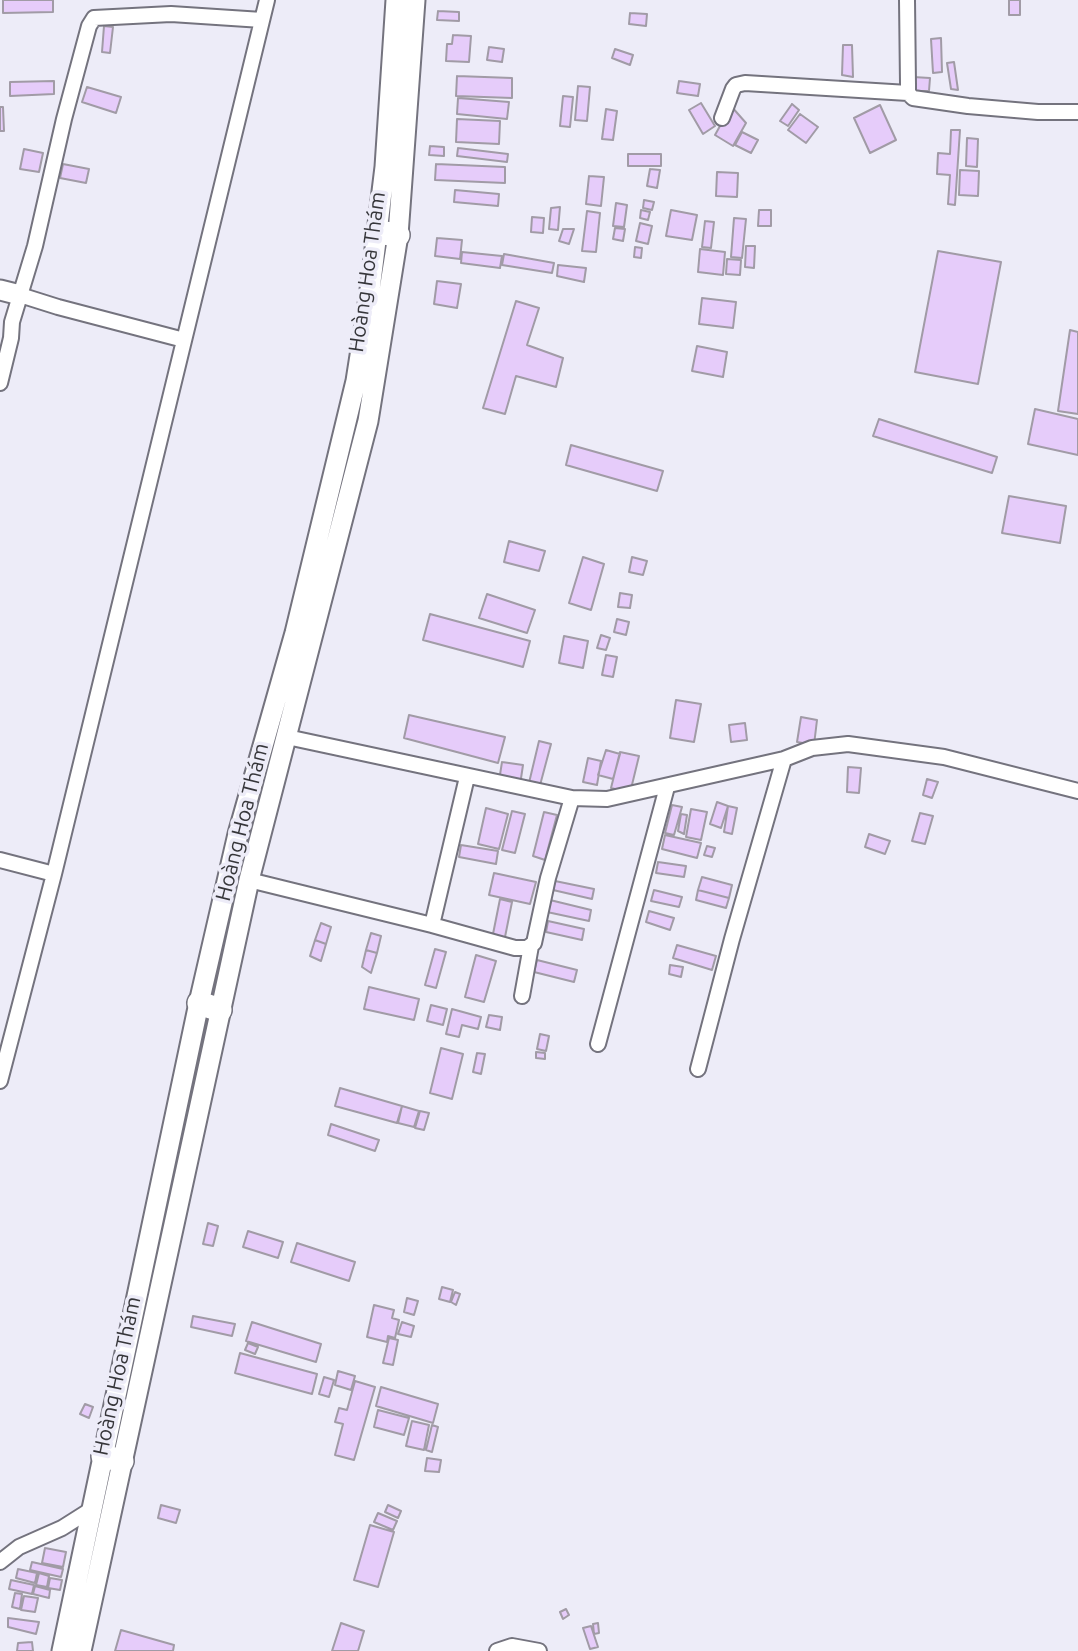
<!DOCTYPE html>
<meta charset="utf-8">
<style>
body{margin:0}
canvas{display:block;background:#edecf8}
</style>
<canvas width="1078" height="1651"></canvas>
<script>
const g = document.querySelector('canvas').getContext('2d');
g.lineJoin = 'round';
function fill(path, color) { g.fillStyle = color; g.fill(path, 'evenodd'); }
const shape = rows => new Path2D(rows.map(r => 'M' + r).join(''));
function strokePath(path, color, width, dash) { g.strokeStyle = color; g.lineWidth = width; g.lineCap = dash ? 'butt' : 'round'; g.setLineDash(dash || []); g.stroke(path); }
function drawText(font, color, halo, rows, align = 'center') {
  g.font = font + ' Ubuntu,sans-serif'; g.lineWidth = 7; g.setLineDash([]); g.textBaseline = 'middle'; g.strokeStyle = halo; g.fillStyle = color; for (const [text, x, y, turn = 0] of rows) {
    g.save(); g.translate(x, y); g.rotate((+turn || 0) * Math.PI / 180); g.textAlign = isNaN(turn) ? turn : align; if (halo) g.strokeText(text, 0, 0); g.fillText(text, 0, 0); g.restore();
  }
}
const building = shape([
 [3,0,53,0,53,12,3,13,3,0],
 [1009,0,1020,0,1020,15,1009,15,1009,0],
 [438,11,459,12,459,21,437,20,438,11],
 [630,13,647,14,646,26,629,24,630,13],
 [104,26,113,27,110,53,102,52,104,26],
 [453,35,471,36,469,62,446,61,447,44,452,44,453,35],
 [941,38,942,72,933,73,931,39,941,38],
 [843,45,852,45,853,77,842,75,843,45],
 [489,47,504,49,502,62,487,60,489,47],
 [615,49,633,55,630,65,612,58,615,49],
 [954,62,958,90,951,89,947,63,954,62],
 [457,76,512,78,512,98,456,96,457,76],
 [913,77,930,78,929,91,912,91,913,77],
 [54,81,54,94,10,96,10,82,54,81],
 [679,81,700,84,698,96,677,93,679,81],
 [578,86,590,87,587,121,575,120,578,86],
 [87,87,121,97,116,113,82,102,87,87],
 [563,96,573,97,570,127,560,126,563,96],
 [458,98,509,102,507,119,457,114,458,98],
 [701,103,715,126,703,134,689,110,701,103],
 [792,104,799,110,788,126,780,121,792,104],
 [880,105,896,140,870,153,854,118,880,105],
 [731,106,746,123,733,146,715,135,731,106],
 [0,107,3,107,4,131,0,131,0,107],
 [606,109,617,111,613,140,602,139,606,109],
 [800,114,818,127,806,143,788,130,800,114],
 [457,119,500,121,499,144,456,142,457,119],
 [951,130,960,130,955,205,948,204,950,175,937,174,938,153,950,154,951,130],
 [742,132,758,140,751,153,735,145,742,132],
 [967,138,978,139,977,167,966,166,967,138],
 [430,146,444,147,444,156,429,155,430,146],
 [458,148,508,154,507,162,457,156,458,148],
 [24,149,43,153,39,172,20,169,24,149],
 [628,154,661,154,661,166,628,166,628,154],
 [63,164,89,169,86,183,60,178,63,164],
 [436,164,505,167,505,183,435,180,436,164],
 [650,169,660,170,657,188,647,186,650,169],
 [960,170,979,171,978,196,959,195,960,170],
 [717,172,738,173,737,197,716,196,717,172],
 [589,176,604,177,601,206,586,204,589,176],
 [455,190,499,194,498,206,454,202,455,190],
 [644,200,654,202,652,210,643,208,644,200],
 [616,203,627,205,624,227,613,226,616,203],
 [560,207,558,230,549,229,551,208,560,207],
 [641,210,650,212,648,220,640,218,641,210],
 [671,210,697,215,692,240,666,236,671,210],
 [759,210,771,210,771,226,758,226,759,210],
 [587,211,600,213,596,252,582,251,587,211],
 [532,217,544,218,543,233,531,232,532,217],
 [734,218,746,219,742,258,731,257,734,218],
 [705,221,714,222,711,248,702,247,705,221],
 [640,223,652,226,648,244,636,241,640,223],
 [615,228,625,229,623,241,613,239,615,228],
 [563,229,574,229,569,244,559,241,563,229],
 [437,238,462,240,460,259,435,256,437,238],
 [746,246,755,246,754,268,745,267,746,246],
 [635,247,642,248,641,258,634,257,635,247],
 [700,249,725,252,723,275,698,272,700,249],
 [938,251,1001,262,978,384,915,372,938,251],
 [462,252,502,256,500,268,461,263,462,252],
 [504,254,554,263,552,273,502,265,504,254],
 [727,259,741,260,740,275,726,274,727,259],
 [558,265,586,268,584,282,557,276,558,265],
 [437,281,461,284,457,308,434,304,437,281],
 [702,298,736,302,733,328,699,324,702,298],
 [516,301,539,308,527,345,563,358,556,387,516,376,505,414,483,408,516,301],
 [1070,330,1078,332,1078,414,1058,411,1070,330],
 [697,346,727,352,723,377,692,371,697,346],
 [1035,409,1078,419,1078,455,1028,444,1035,409],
 [879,419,997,457,992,473,873,436,879,419],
 [571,445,663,471,657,491,566,465,571,445],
 [1009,496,1066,506,1060,543,1002,533,1009,496],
 [509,541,545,551,539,571,504,562,509,541],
 [583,557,604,564,591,610,569,603,583,557],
 [632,557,647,561,643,575,629,572,632,557],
 [620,593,632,595,630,608,618,607,620,593],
 [487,594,535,610,527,633,479,618,487,594],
 [430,614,530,641,523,667,423,640,430,614],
 [617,619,629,622,626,635,614,632,617,619],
 [601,635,610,638,606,650,597,648,601,635],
 [564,636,588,641,583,668,559,663,564,636],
 [606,655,617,657,613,677,602,675,606,655],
 [676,700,701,704,694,742,670,738,676,700],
 [409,715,505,737,498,763,404,738,409,715],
 [801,717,817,720,814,745,797,742,801,717],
 [745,723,747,740,731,742,729,725,745,723],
 [539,741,551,744,539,789,528,787,539,741],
 [606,750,620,754,613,779,598,775,606,750],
 [620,752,639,756,630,793,611,788,620,752],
 [588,758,601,761,597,785,583,782,588,758],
 [502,762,523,765,520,785,499,781,502,762],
 [848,767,861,768,859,793,847,792,848,767],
 [927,779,938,782,932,798,923,795,927,779],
 [717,802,728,806,721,828,710,824,717,802],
 [672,805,682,807,674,835,665,833,672,805],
 [728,806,737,808,732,834,724,832,728,806],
 [486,808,508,814,499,849,478,844,486,808],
 [691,809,707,812,701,840,686,837,691,809],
 [512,811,525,814,515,853,502,850,512,811],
 [544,812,557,815,545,860,533,856,544,812],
 [920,813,933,816,925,844,912,841,920,813],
 [681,814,687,815,684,834,678,831,681,814],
 [869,834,890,841,885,854,865,847,869,834],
 [665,835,701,843,697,858,662,849,665,835],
 [461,845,498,851,496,864,459,857,461,845],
 [707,846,715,848,712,857,704,855,707,846],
 [658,862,686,866,684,877,656,873,658,862],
 [494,873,536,882,530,904,489,895,494,873],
 [702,877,732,885,729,898,698,890,702,877],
 [555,881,594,889,592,899,553,890,555,881],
 [654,890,682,897,679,907,651,901,654,890],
 [698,890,729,898,726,908,696,900,698,890],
 [500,899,512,902,504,942,492,939,500,899],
 [550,900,591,910,589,921,547,912,550,900],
 [649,911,674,918,670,930,646,922,649,911],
 [548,921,584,929,582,940,546,932,548,921],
 [321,923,331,927,326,944,315,940,321,923],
 [371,933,381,936,377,953,366,950,371,933],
 [315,940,326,944,321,961,310,956,315,940],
 [677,945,716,956,712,970,673,958,677,945],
 [435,949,446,952,436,988,425,985,435,949],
 [366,950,377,953,371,973,362,967,366,950],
 [476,955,496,961,484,1002,465,997,476,955],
 [537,960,577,970,574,982,534,972,537,960],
 [670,965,683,967,681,977,669,974,670,965],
 [369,987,419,999,414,1020,364,1009,369,987],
 [431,1005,447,1009,443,1025,427,1021,431,1005],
 [452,1009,481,1017,478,1029,462,1025,459,1037,446,1034,452,1009],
 [489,1015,502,1017,500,1030,486,1027,489,1015],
 [540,1034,549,1036,546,1051,537,1049,540,1034],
 [441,1048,463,1054,452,1099,430,1093,441,1048],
 [536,1052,545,1053,545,1059,536,1058,536,1052],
 [477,1053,485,1054,481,1074,473,1072,477,1053],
 [340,1088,402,1106,397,1123,335,1106,340,1088],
 [402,1106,419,1111,414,1127,398,1123,402,1106],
 [420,1111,429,1113,424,1130,415,1128,420,1111],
 [331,1124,379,1140,375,1151,328,1135,331,1124],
 [208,1223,218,1226,213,1246,203,1244,208,1223],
 [248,1231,283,1242,278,1258,243,1247,248,1231],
 [297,1243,355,1262,349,1281,291,1262,297,1243],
 [442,1287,453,1290,450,1302,439,1299,442,1287],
 [455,1292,460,1294,456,1305,451,1302,455,1292],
 [407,1298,418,1301,414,1315,404,1312,407,1298],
 [374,1305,394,1310,392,1318,399,1320,395,1338,388,1336,387,1342,367,1337,374,1305],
 [193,1316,235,1324,232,1336,191,1327,193,1316],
 [252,1322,321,1344,316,1362,246,1341,252,1322],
 [402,1322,414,1326,411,1337,398,1334,402,1322],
 [389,1338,398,1340,393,1365,383,1363,389,1338],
 [248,1343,258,1347,255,1354,245,1350,248,1343],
 [240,1353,317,1374,312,1394,235,1373,240,1353],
 [338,1371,355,1376,351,1390,335,1385,338,1371],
 [324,1377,334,1380,329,1397,319,1394,324,1377],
 [355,1381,375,1387,354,1460,335,1455,343,1424,335,1422,339,1408,347,1410,355,1381],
 [381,1387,438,1404,433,1423,376,1406,381,1387],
 [85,1404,93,1407,89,1418,80,1414,85,1404],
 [378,1410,409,1418,404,1435,374,1427,378,1410],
 [412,1421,429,1425,424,1450,406,1446,412,1421],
 [432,1425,438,1427,432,1452,426,1450,432,1425],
 [427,1458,441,1460,439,1472,425,1471,427,1458],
 [161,1505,180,1510,176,1523,158,1518,161,1505],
 [388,1505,401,1511,398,1518,385,1512,388,1505],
 [378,1513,397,1521,393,1530,374,1522,378,1513],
 [370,1525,394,1532,378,1587,354,1580,370,1525],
 [45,1548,66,1552,63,1567,42,1563,45,1548],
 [32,1562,63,1569,61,1577,30,1570,32,1562],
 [18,1569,37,1573,35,1583,16,1578,18,1569],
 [39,1573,49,1576,47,1587,36,1585,39,1573],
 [50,1578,62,1580,60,1590,48,1588,50,1578],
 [11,1580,34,1585,32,1594,9,1589,11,1580],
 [35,1586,50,1590,49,1598,33,1594,35,1586],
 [15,1593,22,1594,20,1609,12,1607,15,1593],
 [24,1596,38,1598,35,1612,21,1610,24,1596],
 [566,1609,569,1615,563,1619,560,1612,566,1609],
 [8,1618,39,1622,36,1634,8,1627,8,1618],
 [341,1623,364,1631,358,1651,332,1651,341,1623],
 [598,1623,599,1633,594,1634,593,1624,598,1623],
 [591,1626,598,1647,590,1649,583,1628,591,1626],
 [121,1630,174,1645,173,1651,115,1651,121,1630],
 [32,1642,33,1651,17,1651,18,1643,32,1642]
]);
fill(building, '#e6ccfa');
strokePath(building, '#a19ba6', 2);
const street = shape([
 [907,0,908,84,908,93,913,98,968,106,1038,112,1078,112],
 [722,118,733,89,736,85,745,83,908,93],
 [20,295,58,307,184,340],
 [0,383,11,338,12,322,35,246,64,119,89,26,94,18,171,14,262,20],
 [287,737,572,798,607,799,784,759,812,748,848,744,944,757,1078,791],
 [0,860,54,874],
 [249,880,432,925,515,948,527,948,534,943,548,878,572,798],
 [432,925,467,777],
 [522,996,531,946],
 [598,1044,667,787],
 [698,1069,732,939,784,759],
 [0,1081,54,874,267,0],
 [0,1562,19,1547,62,1528,92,1509],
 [497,1651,512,1646,539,1651]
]);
const secondary = shape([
 [0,290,20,295],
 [62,1651,199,1003,238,834,295,633,356,381,369,298,385,167,396,0],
 [81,1651,249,880,368,421,398,235,415,0]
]);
const primary = shape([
 [377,232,398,235],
 [199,1003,220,1010],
 [103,1456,122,1461]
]);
strokePath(street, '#74737e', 18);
strokePath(secondary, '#74737e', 23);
strokePath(primary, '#74737e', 26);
strokePath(street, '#fff', 14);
strokePath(secondary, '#fff', 19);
strokePath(primary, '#fff', 23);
drawText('21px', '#36363a', '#edecf8', [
 ["Hoàng Hoa Thám",367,272,-82],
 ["Hoàng Hoa Thám",242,822,-76],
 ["Hoàng Hoa Thám",117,1376,-78]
]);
</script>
